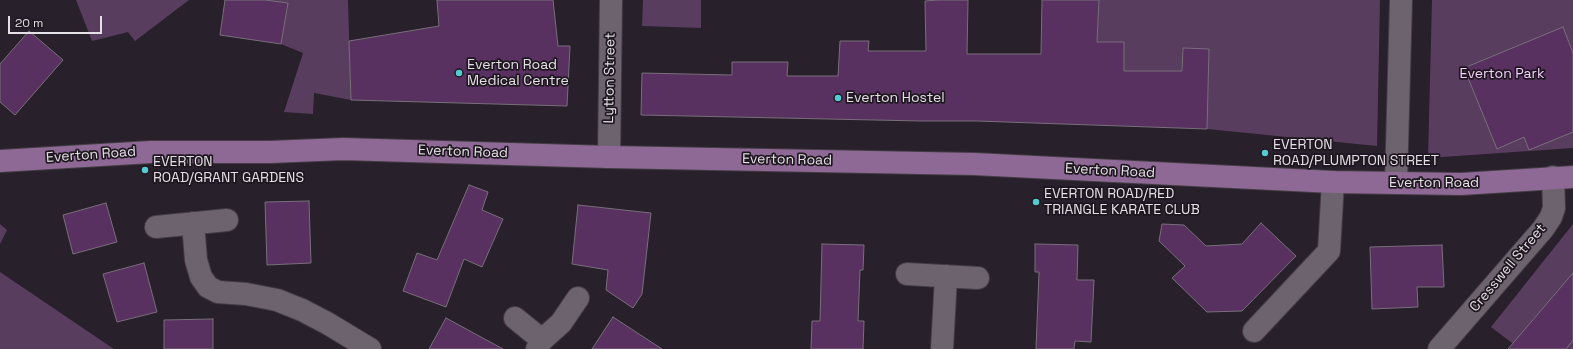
<!DOCTYPE html>
<style>
body{margin:0}
#map{position:relative;width:1573px;height:349px;overflow:hidden;background:#28202a;font-family:"Space Grotesk",sans-serif}
canvas{display:block}
.scale{position:absolute;left:8px;top:16px;width:94px;height:18px;box-sizing:border-box;border:2px solid #e5e0e6;border-top:0;padding-left:5px;font-size:12px;line-height:14px;white-space:nowrap;color:#e5e0e6;-webkit-text-stroke:3px #1f1720;paint-order:stroke}
</style>
<div id="map">
<canvas width="1573" height="349"></canvas>
<div class="scale">20 m</div>
</div>
<script>
const g = document.querySelector('canvas').getContext('2d');
g.lineJoin = 'round';
function fill(path, color) { g.fillStyle = color; g.fill(path, 'evenodd'); }
const shape = rows => new Path2D(rows.map(r => 'M' + r).join(''));
function strokePath(path, color, width, dash) { g.strokeStyle = color; g.lineWidth = width; g.lineCap = dash ? 'butt' : 'round'; g.setLineDash(dash || []); g.stroke(path); }
function drawText(font, color, halo, rows, align = 'center') {
  g.font = font + ' "Space Grotesk",sans-serif'; g.lineWidth = 3.5; g.setLineDash([]); g.textBaseline = 'middle'; g.strokeStyle = halo; g.fillStyle = color; for (const [text, x, y, turn = 0] of rows) {
    g.save(); g.translate(x, y); g.rotate((+turn || 0) * Math.PI / 180); g.textAlign = isNaN(turn) ? turn : align; if (halo) g.strokeText(text, 0, 0); g.fillText(text, 0, 0); g.restore();
  }
}
fill(shape([
 [76,0,189,0,135,41,128,32,92,41],
 [265,0,348,0,351,100,314,93,313,114,284,112,303,53,281,44,288,4],
 [643,0,701,0,701,28,642,26],
 [1099,0,1380,0,1377,146,1207,129,1209,49,1183,48,1181,88,1152,88,1153,71,1124,71,1124,42,1111,42,1096,56],
 [1432,0,1573,0,1573,148,1428,158],
 [0,224,7,230,0,244],
 [1573,224,1573,349,1520,349,1491,327],
 [0,272,114,349,0,349]
]), '#583d5f');
const building = shape([
 [225,0,265,0,288,3,281,44,220,35,225,0],
 [437,0,553,0,558,46,570,46,567,106,351,100,349,41,439,26,437,0],
 [938,0,968,0,967,54,1041,54,1042,0,1099,0,1097,42,1124,42,1124,71,1182,71,1183,48,1209,49,1207,129,977,121,921,121,641,115,642,73,732,75,732,62,788,62,787,76,838,76,840,41,869,41,868,51,926,51,925,1,938,0],
 [1563,27,1573,53,1573,132,1529,150,1524,137,1497,149,1464,68,1563,27],
 [29,31,63,60,15,115,0,102,0,64,29,31],
 [469,185,488,192,482,210,503,219,482,267,464,259,446,307,403,291,417,253,437,260,469,185],
 [309,201,311,263,267,265,265,202,309,201],
 [106,203,117,242,73,254,63,215,106,203],
 [578,205,651,213,642,294,633,308,606,290,608,270,572,264,578,205],
 [1261,223,1296,256,1242,311,1207,312,1172,278,1185,266,1159,241,1162,224,1184,225,1206,246,1242,244,1261,223],
 [822,244,864,245,863,270,860,270,858,321,864,321,863,349,811,349,812,321,820,321,822,244],
 [1035,244,1078,245,1077,280,1094,280,1091,342,1075,341,1074,349,1036,349,1039,272,1035,272,1035,244],
 [1442,245,1444,287,1417,287,1418,307,1372,309,1370,247,1442,245],
 [144,263,157,312,117,322,103,274,144,263],
 [1573,273,1573,340,1566,349,1508,349,1573,273],
 [613,317,662,349,592,349,613,317],
 [446,318,503,349,429,349,446,318],
 [213,319,213,349,164,349,164,320,213,319]
]);
fill(building, '#583161');
strokePath(building, '#786f7a', 1);
const minor = shape([
 [609,157,611,0],
 [1396,183,1401,0],
 [193,223,196,260,201,277,208,287,218,292,246,294,277,300,302,310,327,323,370,349],
 [156,227,227,220],
 [907,274,978,278],
 [515,318,542,340],
 [1254,331,1329,251,1333,182],
 [537,349,542,340,561,323,578,298],
 [942,349,946,276],
 [1439,349,1543,229,1551,217,1554,208,1553,177]
]);
const major = shape([
 [0,161,151,152,270,152,343,149,609,157,974,164,1333,182,1461,184,1573,177]
]);
strokePath(minor, '#443d45', 24);
strokePath(major, '#443d45', 24);
strokePath(minor, '#6d636f', 22);
strokePath(major, '#8e6996', 22);
for (const [x, y, r, color] of [
 [459,73,4,"#52ccd0"],
 [838,98,4,"#52ccd0"],
 [1265,153,4,"#52ccd0"],
 [145,170,4,"#52ccd0"],
 [1036,202,4,"#52ccd0"]
]) { const dot = new Path2D(); dot.arc(x, y, r, 0, 2 * Math.PI); g.fillStyle = color; g.fill(dot); strokePath(dot, '#1f1720', 1.5); }
drawText('14px', '#e5e0e6', '#1f1720', [
 ["Everton Road",467,65],
 ["Medical Centre",467,81],
 ["Everton Hostel",846,98],
 ["EVERTON",1273,145],
 ["ROAD/PLUMPTON STREET",1273,161],
 ["EVERTON",153,162],
 ["ROAD/GRANT GARDENS",153,178],
 ["EVERTON ROAD/RED",1044,194],
 ["TRIANGLE KARATE CLUB",1044,210]
], 'left');
drawText('14px', '#f4cefc', '#1f1720', [
 ["Everton Park",1502,74]
]);
drawText('14px', '#e5e0e6', '#1f1720', [
 ["Lytton Street",610,78,-89],
 ["Everton Road",463,152,2],
 ["Everton Road",91,155,-4],
 ["Everton Road",787,160,1],
 ["Everton Road",1110,171,3],
 ["Everton Road",1434,183],
 ["Cresswell Street",1508,268,-50]
]);
</script>
